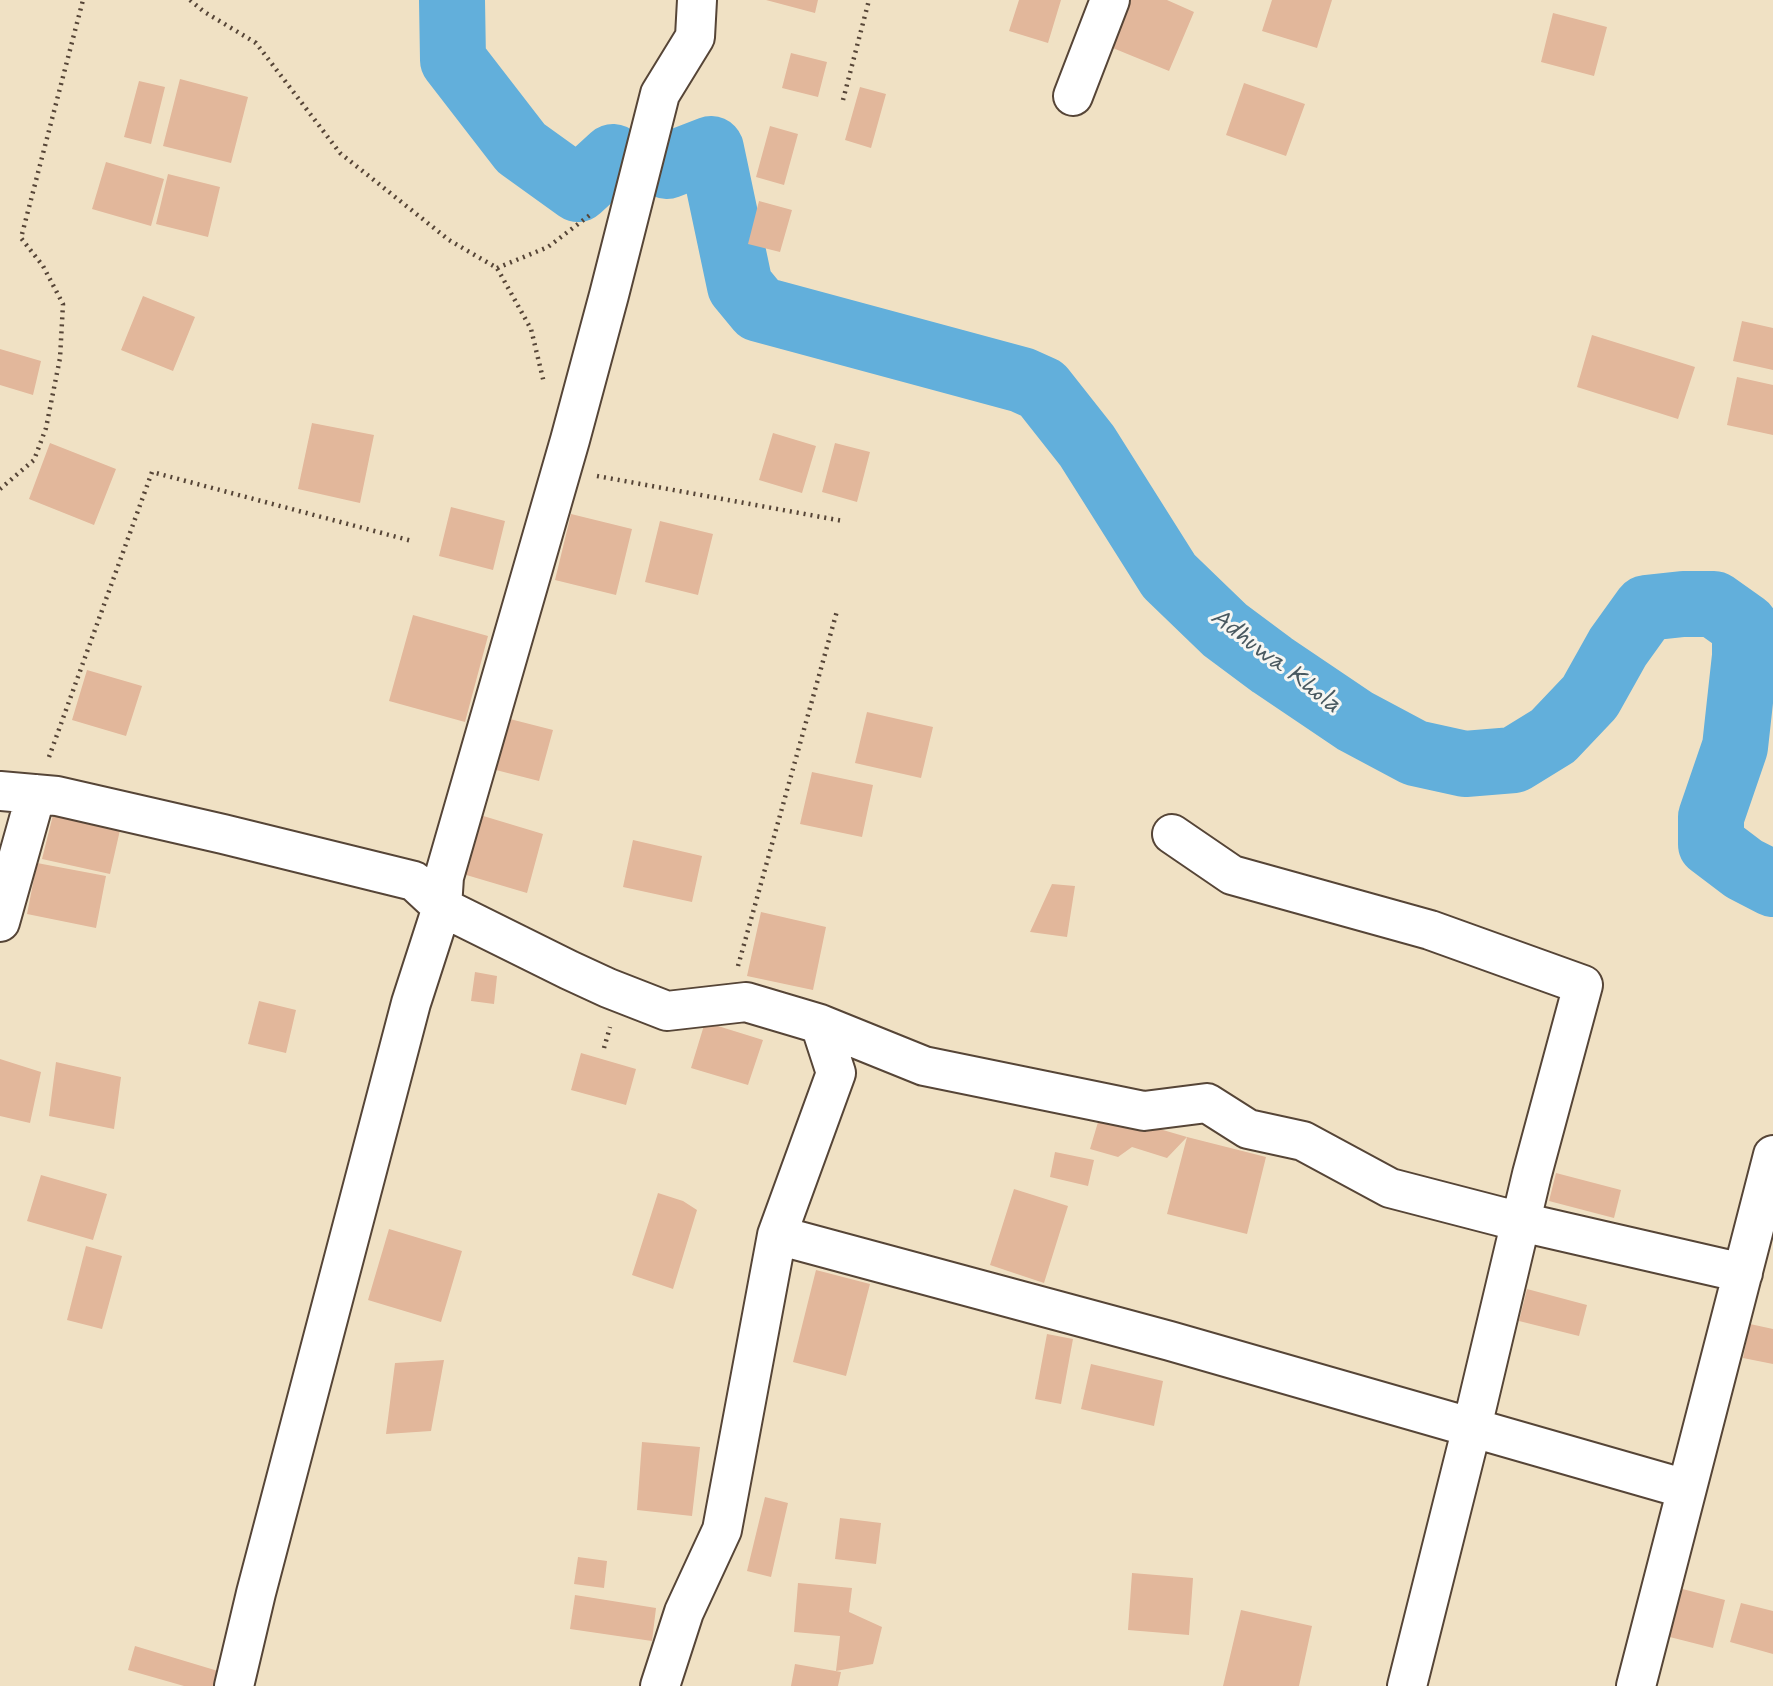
<!DOCTYPE html>
<style>
body{margin:0}
canvas{display:block;background:#f0e1c4}
</style>
<canvas width="1773" height="1686"></canvas>
<script>
const g = document.querySelector('canvas').getContext('2d');
g.lineJoin = 'round';
const shape = rows => new Path2D(rows.map(r => 'M' + r).join(''));
function strokePath(path, color, width, dash) { g.strokeStyle = color; g.lineWidth = width; g.lineCap = dash ? 'butt' : 'round'; g.setLineDash(dash || []); g.stroke(path); }
function fill(path, color) { g.fillStyle = color; g.fill(path, 'evenodd'); }
function drawText(font, color, halo, rows, align = 'center') {
  g.font = font + ' Mynerve,sans-serif'; g.lineWidth = 6; g.setLineDash([]); g.textBaseline = 'middle'; g.strokeStyle = halo; g.fillStyle = color; for (const [text, x, y, turn = 0] of rows) {
    g.save(); g.translate(x, y); g.rotate((+turn || 0) * Math.PI / 180); g.textAlign = isNaN(turn) ? turn : align; if (halo) g.strokeText(text, 0, 0); g.fillText(text, 0, 0); g.restore();
  }
}
strokePath(shape([
 [452,0,453,60,521,148,578,189,613,157],
 [667,166,711,149,740,286,759,309,1022,380,1042,389,1087,446,1169,576,1225,630,1272,665,1355,721,1415,753,1465,764,1514,760,1553,736,1590,697,1618,647,1646,608,1683,604,1714,604,1745,626,1745,656,1735,747,1711,817,1711,844,1744,869,1773,884]
]), '#62afdb', 66);
fill(shape([
 [766,0,818,0,815,13],
 [1019,0,1061,0,1048,43,1009,31],
 [1122,0,1167,0,1194,12,1169,71,1103,44],
 [1272,0,1332,0,1317,48,1262,31],
 [1553,13,1607,27,1594,76,1541,62],
 [791,53,827,62,818,97,782,88],
 [180,79,248,97,231,163,163,146],
 [139,81,165,87,151,144,124,137],
 [1244,83,1305,104,1286,156,1226,135],
 [860,87,886,94,871,148,845,140],
 [770,126,798,134,784,185,756,177],
 [106,162,164,179,151,226,92,209],
 [168,174,220,187,208,237,156,224],
 [759,201,792,210,780,252,748,244],
 [143,296,195,317,173,371,121,350],
 [1742,321,1773,328,1773,370,1733,361],
 [1592,335,1695,367,1678,419,1577,387],
 [0,349,41,361,33,395,0,385],
 [1737,377,1773,385,1773,435,1727,425],
 [312,423,374,435,360,503,298,489],
 [773,433,816,446,802,493,759,480],
 [50,443,116,469,94,525,29,499],
 [835,443,870,452,857,502,822,492],
 [451,507,505,521,493,570,439,556],
 [571,514,632,529,616,595,555,580],
 [660,521,713,534,698,595,645,582],
 [413,615,488,636,465,722,389,701],
 [87,670,142,686,126,736,72,720],
 [867,712,933,727,921,778,855,763],
 [506,718,553,730,539,781,492,769],
 [812,772,873,785,862,837,800,824],
 [53,815,120,830,110,874,42,859],
 [480,815,543,834,527,893,463,874],
 [633,840,702,856,692,902,623,887],
 [37,863,106,876,96,928,27,914],
 [1052,884,1075,886,1067,937,1030,932],
 [761,912,826,927,813,990,747,976],
 [475,972,497,976,494,1004,471,1001],
 [259,1001,296,1010,286,1053,248,1044],
 [705,1022,763,1040,748,1085,691,1068],
 [581,1053,636,1069,626,1105,571,1090],
 [0,1059,41,1072,30,1123,0,1116],
 [56,1062,121,1077,114,1129,49,1116],
 [1101,1112,1187,1137,1266,1157,1247,1234,1167,1214,1187,1137,1167,1158,1132,1147,1118,1157,1090,1149],
 [1055,1152,1094,1160,1088,1186,1050,1177],
 [1556,1173,1621,1190,1614,1218,1549,1201],
 [41,1175,107,1194,93,1240,27,1221],
 [1014,1189,1068,1206,1044,1283,990,1265],
 [658,1193,683,1201,697,1210,673,1289,632,1275],
 [389,1229,462,1251,441,1322,368,1300],
 [86,1246,122,1256,102,1329,67,1320],
 [816,1270,870,1284,846,1376,793,1362],
 [1527,1289,1587,1305,1579,1336,1519,1321],
 [1750,1324,1773,1329,1773,1364,1743,1358],
 [1047,1334,1073,1339,1061,1404,1035,1399],
 [444,1360,431,1431,386,1434,395,1363],
 [1091,1364,1163,1381,1154,1426,1081,1409],
 [642,1442,700,1447,692,1516,637,1510],
 [765,1497,788,1503,771,1577,747,1571],
 [840,1518,881,1523,876,1564,835,1559],
 [578,1557,607,1561,604,1588,574,1584],
 [1132,1573,1193,1578,1189,1635,1128,1630],
 [798,1583,852,1588,849,1612,882,1627,873,1664,836,1671,840,1636,794,1632],
 [1667,1585,1725,1600,1713,1648,1654,1633],
 [575,1595,656,1608,652,1641,570,1629],
 [1741,1603,1773,1611,1773,1654,1730,1642],
 [1241,1610,1312,1626,1299,1686,1223,1686],
 [135,1646,218,1671,214,1686,184,1686,128,1670],
 [795,1664,841,1672,838,1686,791,1686]
]), '#e2b79b');
const minor = shape([
 [1073,96,1110,0],
 [0,791,57,796,223,834,414,881,442,907,569,970,608,988,667,1011,746,1002,820,1024,836,1073,777,1235,722,1530,684,1612,660,1686],
 [1172,834,1232,875,1430,930,1583,985,1532,1174,1472,1427,1407,1686],
 [0,922,36,794],
 [820,1024,924,1066,1144,1111,1207,1103,1248,1129,1303,1141,1390,1188,1521,1222,1743,1273],
 [777,1235,1170,1341,1686,1489],
 [234,1686,256,1593,411,1003,442,907,444,877,570,440,609,295,660,94,695,37,697,0],
 [1636,1686,1773,1155]
]);
strokePath(minor, '#564537', 42);
strokePath(shape([
 [190,0,203,11,256,43,340,153,449,240,497,268,531,329,544,383],
 [843,100,869,0],
 [497,268,548,247,590,215],
 [597,476,843,521],
 [0,489,34,460,46,428,60,358,63,304,43,266,21,238,83,0],
 [49,757,152,472,412,541],
 [738,966,837,611],
 [604,1048,610,1027]
]), '#564537', 4.5, [2, 5]);
strokePath(minor, '#fff', 38);
drawText('italic 26px', '#495960', '#f6f6f2', [
 ["Adhuwa Khola",1275,662,37]
]);
</script>
